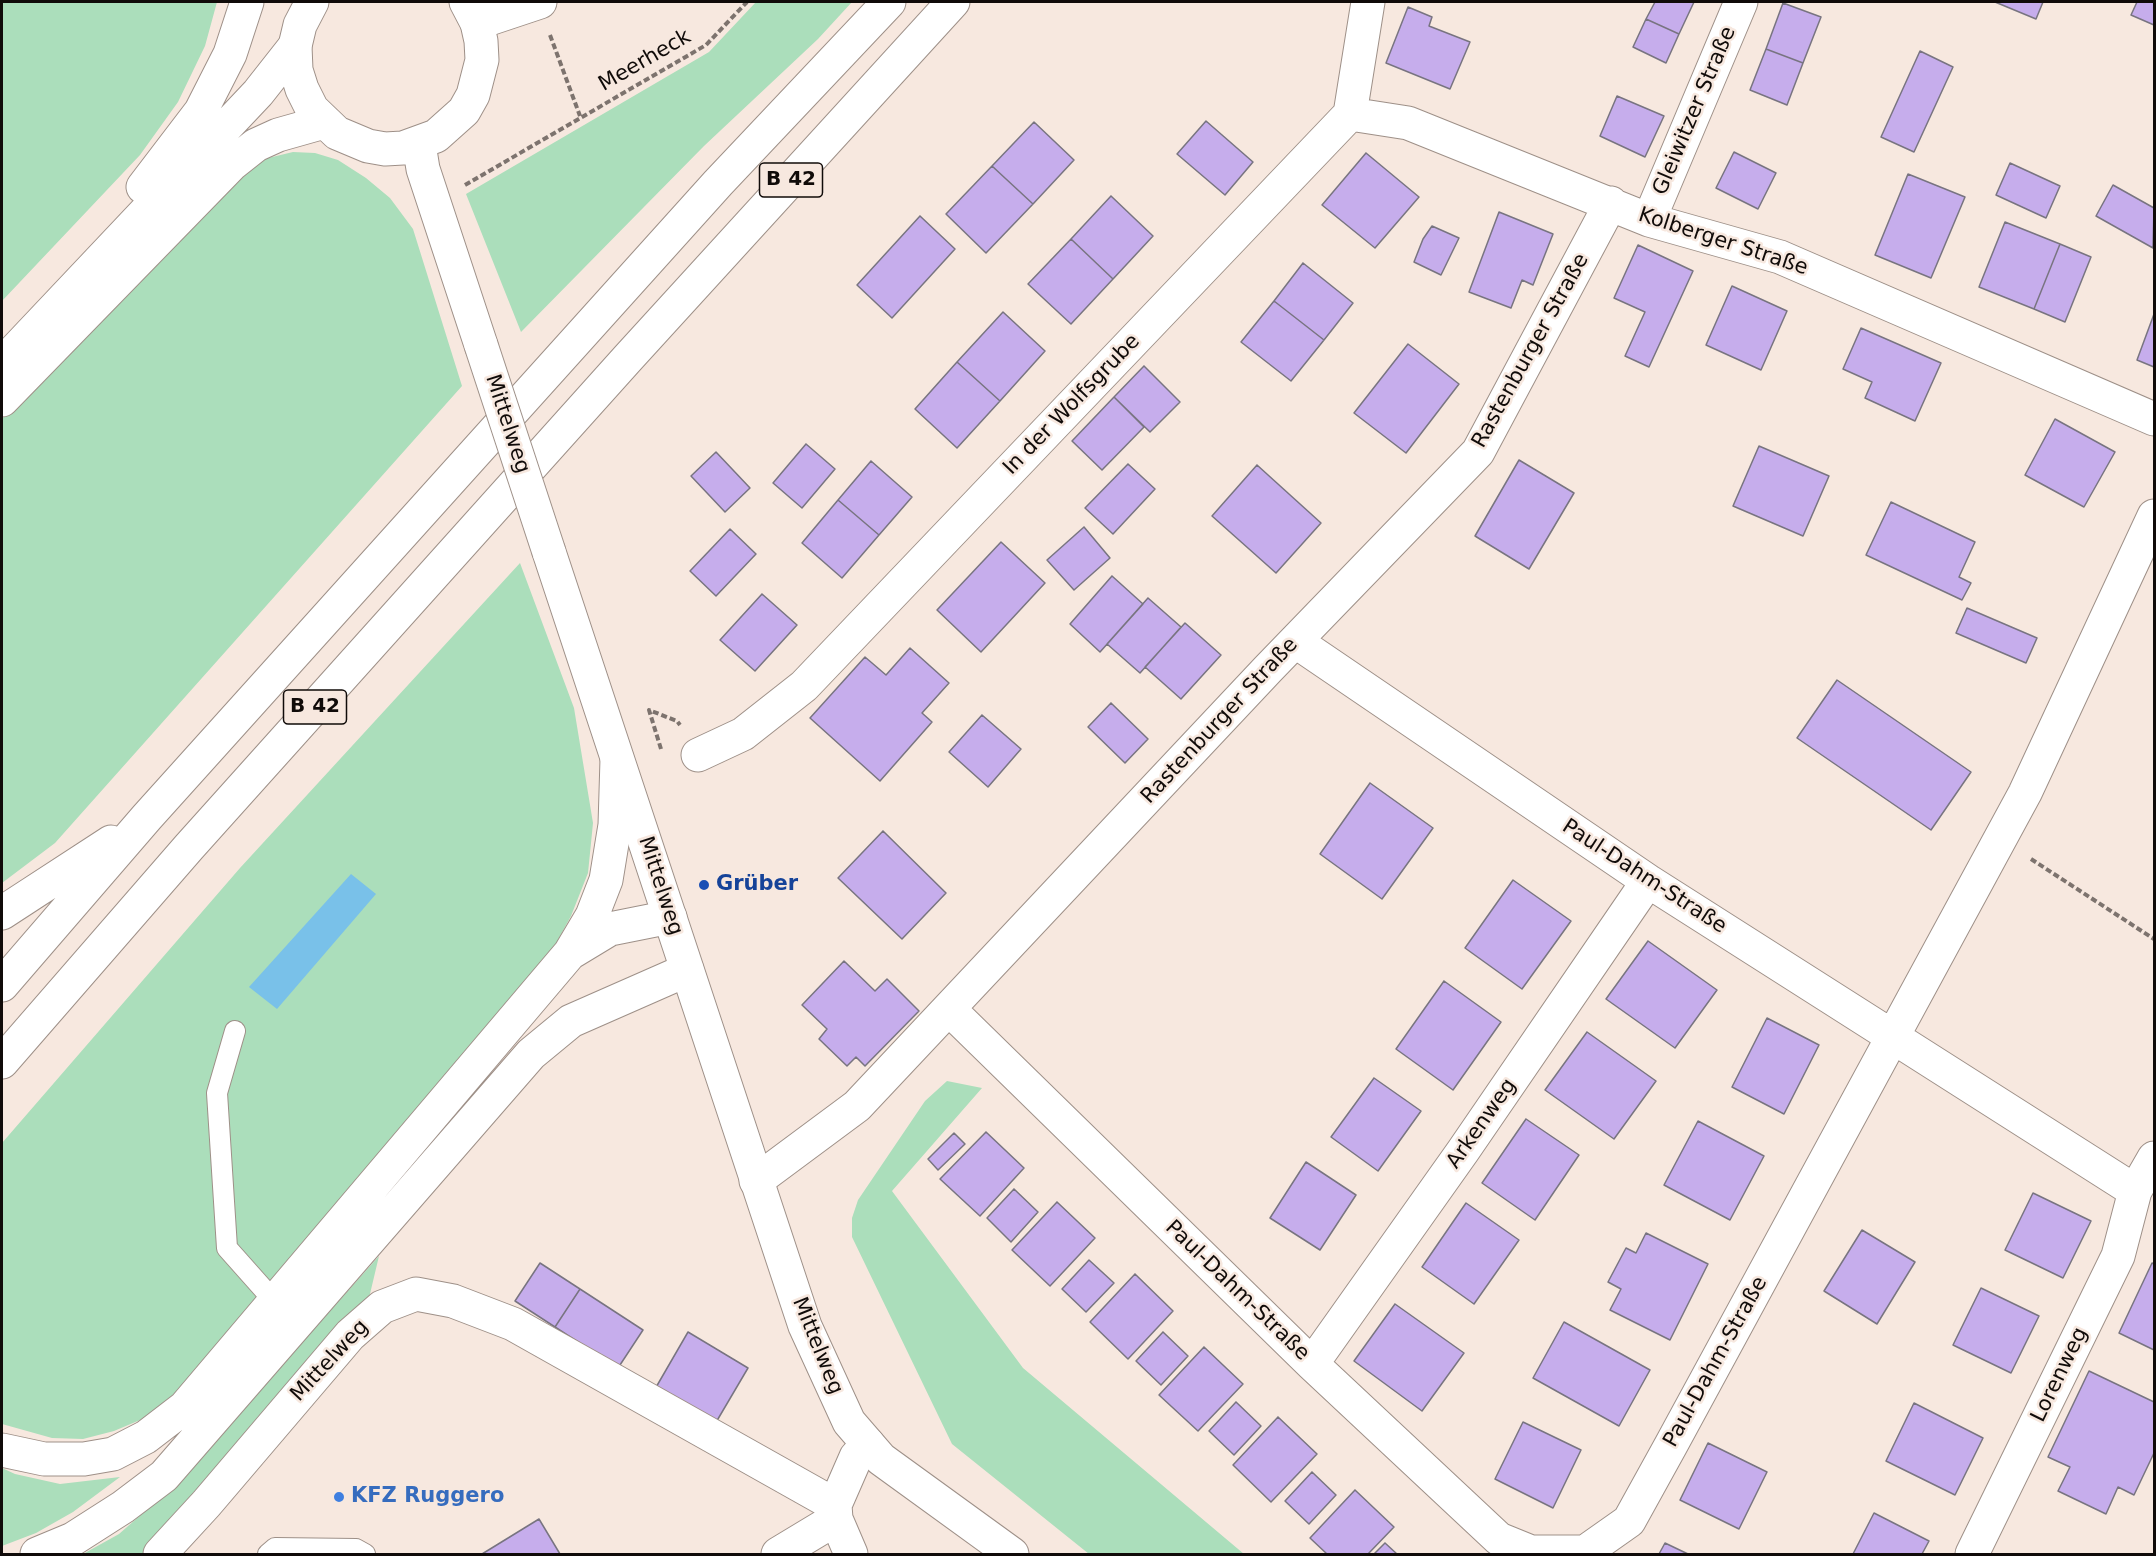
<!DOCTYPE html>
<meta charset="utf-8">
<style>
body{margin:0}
#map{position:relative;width:2156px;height:1556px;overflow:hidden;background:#f7e8df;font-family:"DejaVu Sans",sans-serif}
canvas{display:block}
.frame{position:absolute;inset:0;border:3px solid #100b09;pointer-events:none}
</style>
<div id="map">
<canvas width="2156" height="1556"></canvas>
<div class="frame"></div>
</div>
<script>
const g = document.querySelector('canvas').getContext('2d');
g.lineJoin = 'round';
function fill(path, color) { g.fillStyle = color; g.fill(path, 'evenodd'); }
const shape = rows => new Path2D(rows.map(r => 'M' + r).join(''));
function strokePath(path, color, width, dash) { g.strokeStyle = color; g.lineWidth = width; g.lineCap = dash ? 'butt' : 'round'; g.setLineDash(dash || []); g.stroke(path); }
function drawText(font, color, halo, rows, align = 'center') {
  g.font = font + ' "DejaVu Sans",sans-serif'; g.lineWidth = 5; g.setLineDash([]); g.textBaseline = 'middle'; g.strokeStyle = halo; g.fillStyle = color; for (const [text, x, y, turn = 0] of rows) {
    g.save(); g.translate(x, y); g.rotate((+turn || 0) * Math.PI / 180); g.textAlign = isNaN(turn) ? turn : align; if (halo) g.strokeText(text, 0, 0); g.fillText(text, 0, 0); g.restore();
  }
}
fill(shape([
 [2,2,217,2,205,46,178,102,140,155,2,301],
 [756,2,852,2,818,39,704,146,521,332,466,194,709,52],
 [293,152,315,153,338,160,366,178,390,198,413,229,462,386,55,843,2,883,2,419,208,204,245,171,268,158],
 [520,563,574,708,593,823,588,873,571,916,536,980,191,1385,152,1415,114,1431,83,1439,52,1438,2,1424,2,1143,240,868],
 [947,1081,982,1088,892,1191,1023,1368,1244,1554,1089,1554,952,1444,852,1237,852,1218,858,1200,925,1101],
 [379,1256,360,1336,180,1554,83,1554,119,1534,176,1484],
 [2,1468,15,1474,60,1484,120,1477,73,1512,36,1533,2,1546]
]), '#abdebb');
fill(shape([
 [351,874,376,894,277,1009,249,987]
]), '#79c1e9');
const building = shape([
 [1655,2,1694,2,1679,34,1646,19,1655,2],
 [1995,2,2043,2,2036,19,1995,2],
 [2137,2,2154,2,2154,25,2131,15,2137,2],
 [1783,3,1821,17,1803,63,1766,49,1783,3],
 [1408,7,1432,17,1429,26,1470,42,1450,89,1386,63,1408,7],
 [1646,19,1679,34,1666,63,1633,47,1646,19],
 [1766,49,1803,63,1787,105,1750,90,1766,49],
 [1920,51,1953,67,1914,152,1881,137,1920,51],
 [1617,96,1664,116,1645,157,1600,136,1617,96],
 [1206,121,1253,162,1225,195,1177,154,1206,121],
 [1034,122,1074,160,1033,204,992,166,1034,122],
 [1734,152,1776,173,1758,209,1716,188,1734,152],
 [1366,153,1419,197,1375,248,1322,205,1366,153],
 [2010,163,2060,186,2046,218,1996,195,2010,163],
 [992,166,1033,204,986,253,946,214,992,166],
 [1908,174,1965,197,1931,278,1875,255,1908,174],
 [2113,185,2154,208,2153,248,2096,216,2113,185],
 [1111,196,1153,236,1113,279,1071,239,1111,196],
 [1499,212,1553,234,1533,285,1522,280,1511,308,1469,292,1499,212],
 [920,216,955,249,892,318,857,285,920,216],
 [2005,222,2060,244,2034,309,1979,287,2005,222],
 [1432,226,1459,238,1441,275,1414,262,1423,239,1432,226],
 [1071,239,1113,279,1071,324,1028,284,1071,239],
 [2060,244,2091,257,2065,322,2034,309,2060,244],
 [1638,245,1693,271,1649,367,1625,356,1645,312,1614,298,1638,245],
 [1303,263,1353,303,1324,340,1274,301,1303,263],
 [1732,286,1787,311,1761,370,1706,345,1732,286],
 [1274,301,1324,340,1291,381,1241,342,1274,301],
 [1003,312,1045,351,1000,401,957,362,1003,312],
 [2154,314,2154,367,2137,360,2154,314],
 [1861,328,1941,363,1915,421,1865,398,1872,382,1843,369,1861,328],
 [1408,344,1459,384,1406,453,1354,413,1408,344],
 [957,362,1000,401,957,448,915,409,957,362],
 [1144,366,1180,402,1150,432,1114,397,1144,366],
 [1114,397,1144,427,1102,470,1072,441,1114,397],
 [2055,419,2115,452,2084,507,2025,475,2055,419],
 [806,444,835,469,802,508,773,483,806,444],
 [1759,446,1829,476,1803,536,1733,506,1759,446],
 [716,452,750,488,725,512,691,476,716,452],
 [1519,460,1574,493,1529,569,1475,536,1519,460],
 [871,461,912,497,879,535,838,500,871,461],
 [1128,464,1155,489,1113,534,1085,508,1128,464],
 [1257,465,1321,523,1276,573,1212,516,1257,465],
 [838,500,879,535,842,578,802,543,838,500],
 [1891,502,1975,542,1959,577,1971,583,1962,600,1866,555,1891,502],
 [1084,527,1110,558,1074,590,1047,560,1084,527],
 [730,529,756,554,716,596,690,571,730,529],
 [1001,542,1045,583,981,652,937,610,1001,542],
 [1112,576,1143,604,1100,652,1070,624,1112,576],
 [762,594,797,625,755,671,720,640,762,594],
 [1148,598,1181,627,1140,673,1107,644,1148,598],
 [1967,608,2037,638,2026,663,1956,633,1967,608],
 [1185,623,1221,655,1181,699,1145,667,1185,623],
 [910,648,949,683,922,713,932,722,880,781,810,718,865,657,886,675,910,648],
 [1837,680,1971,772,1931,830,1797,738,1837,680],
 [1111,703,1148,739,1125,763,1088,727,1111,703],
 [982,715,1021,749,988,787,949,752,982,715],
 [1370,783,1433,828,1382,899,1320,854,1370,783],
 [883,831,946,893,902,939,838,878,883,831],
 [1513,880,1571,921,1522,989,1465,948,1513,880],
 [1648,941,1717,990,1675,1048,1606,999,1648,941],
 [844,961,875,991,887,979,919,1011,865,1066,856,1057,847,1066,819,1039,827,1029,802,1005,844,961],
 [1444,981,1501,1022,1453,1090,1396,1049,1444,981],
 [1767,1018,1819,1045,1784,1114,1732,1087,1767,1018],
 [1587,1032,1656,1081,1614,1139,1545,1090,1587,1032],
 [1374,1078,1421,1111,1378,1171,1331,1137,1374,1078],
 [1526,1119,1579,1155,1535,1220,1482,1183,1526,1119],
 [1698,1121,1764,1156,1730,1220,1664,1185,1698,1121],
 [986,1132,1024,1168,980,1216,940,1179,986,1132],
 [954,1133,965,1144,938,1170,928,1159,954,1133],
 [1306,1162,1356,1195,1320,1250,1270,1218,1306,1162],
 [1014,1189,1038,1212,1011,1242,987,1218,1014,1189],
 [2033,1193,2091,1221,2063,1278,2005,1250,2033,1193],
 [1057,1202,1095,1238,1050,1286,1012,1250,1057,1202],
 [1466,1203,1519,1240,1474,1304,1422,1267,1466,1203],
 [1862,1230,1915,1262,1877,1324,1824,1291,1862,1230],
 [1646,1233,1708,1264,1670,1340,1610,1310,1621,1289,1608,1282,1626,1248,1636,1253,1646,1233],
 [1089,1260,1114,1283,1086,1312,1062,1289,1089,1260],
 [540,1263,580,1289,555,1327,515,1301,540,1263],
 [2152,1263,2154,1264,2154,1350,2119,1333,2152,1263],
 [1135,1274,1173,1311,1128,1359,1090,1322,1135,1274],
 [1981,1288,2039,1316,2011,1373,1953,1345,1981,1288],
 [580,1289,643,1330,618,1368,555,1327,580,1289],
 [1395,1304,1464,1353,1422,1411,1354,1361,1395,1304],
 [1564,1322,1650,1370,1619,1426,1533,1378,1564,1322],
 [688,1332,748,1368,715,1424,655,1389,688,1332],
 [1163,1332,1188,1356,1161,1385,1136,1361,1163,1332],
 [1204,1347,1243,1384,1198,1431,1159,1395,1204,1347],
 [2089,1371,2154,1402,2154,1453,2134,1495,2118,1487,2106,1514,2058,1491,2070,1467,2048,1457,2089,1371],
 [1236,1402,1261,1426,1234,1455,1209,1431,1236,1402],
 [1914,1403,1983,1438,1955,1495,1886,1461,1914,1403],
 [1278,1417,1317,1454,1271,1502,1233,1465,1278,1417],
 [1523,1422,1581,1450,1553,1508,1495,1479,1523,1422],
 [1708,1443,1767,1472,1739,1529,1680,1500,1708,1443],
 [1312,1472,1336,1495,1309,1524,1285,1501,1312,1472],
 [1355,1490,1394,1527,1368,1554,1327,1554,1310,1538,1355,1490],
 [1874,1513,1929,1541,1922,1554,1853,1554,1874,1513],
 [539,1519,560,1554,482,1554,539,1519],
 [1385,1543,1397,1554,1374,1554,1385,1543],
 [1665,1543,1688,1554,1659,1554,1665,1543]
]);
fill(building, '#c6adec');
strokePath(building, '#787480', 1.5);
const service = shape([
 [235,1031,217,1093,227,1248,275,1302],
 [268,1554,275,1548,356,1549,365,1554]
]);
const minor = shape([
 [477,23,540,2],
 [1350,114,1408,123,1649,220,1780,257,2154,419],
 [1649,220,1741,2],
 [1295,641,1648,881,2135,1191],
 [698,755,743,734,804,686,1350,114,1368,2],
 [949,1009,1312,1364,1499,1539,1531,1552,1585,1552,1629,1521,1671,1445,2025,793,2154,516],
 [756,1181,857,1106,1268,669,1478,452,1611,203],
 [1312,1364,1463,1151,1648,881],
 [160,1554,206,1504,350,1335,382,1307,416,1294,453,1301,513,1324,835,1505],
 [778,1554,836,1519],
 [851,1554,836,1519,835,1505,856,1457,868,1444],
 [1972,1554,2118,1256,2135,1191,2154,1158]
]);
const secondary = shape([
 [312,2,300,25,295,46,296,70,302,89,312,109,337,133,368,146,385,149,403,148,436,136,464,111,473,95,482,60,481,41,477,23,466,2],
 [419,144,423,169,481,345],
 [549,552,805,1326,849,1422,881,1459,1012,1554]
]);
const trunk = shape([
 [143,187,201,111,230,54,247,2],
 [2,364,258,93,295,46],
 [2,400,232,164,256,145,278,135,324,122],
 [2,913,111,842],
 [572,952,610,929,670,917],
 [2,985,147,817,718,183,889,2],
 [2,1062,189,847,628,358,953,2],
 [2,1450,44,1459,84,1459,113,1454,146,1437,185,1407,570,953,592,916,606,880,615,825,617,759],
 [37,1554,73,1539,123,1507,164,1476,531,1054,571,1021,687,970]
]);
strokePath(service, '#9e9088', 22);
strokePath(minor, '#9e9088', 35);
strokePath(secondary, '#9e9088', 35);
strokePath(trunk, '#9e9088', 35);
strokePath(shape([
 [550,35,580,116],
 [465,185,706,45,747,2],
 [661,749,649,710,677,721,680,725],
 [2031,859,2154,939]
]), '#7d736e', 4, [6, 3]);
strokePath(service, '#fff', 20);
strokePath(minor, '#fff', 33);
strokePath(secondary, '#fff', 33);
strokePath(trunk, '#fff', 33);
const secondaryBridge = shape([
 [481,345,549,552]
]);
strokePath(secondaryBridge, '#9e9088', 35, []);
strokePath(secondaryBridge, '#fff', 33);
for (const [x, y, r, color] of [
 [704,885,6,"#1a4fb4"],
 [339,1497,6,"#3f7fe0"]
]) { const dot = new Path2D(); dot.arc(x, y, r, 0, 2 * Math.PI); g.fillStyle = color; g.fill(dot); strokePath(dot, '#f7e8df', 2); }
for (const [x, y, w] of [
 [791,180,63],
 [315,707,63]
]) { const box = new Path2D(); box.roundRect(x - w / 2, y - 17, w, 34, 4.5); g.fillStyle = '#f7e8df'; g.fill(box); strokePath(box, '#100b09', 1.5); }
drawText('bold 20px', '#100b09', null, [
 ["B 42",791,180],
 ["B 42",315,707]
]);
drawText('21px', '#100b09', '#f7e8df', [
 ["Meerheck",645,61,-30],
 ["Gleiwitzer Straße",1695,111,-67],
 ["Kolberger Straße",1723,242,18],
 ["Rastenburger Straße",1531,351,-61],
 ["In der Wolfsgrube",1072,405,-46],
 ["Mittelweg",507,424,72],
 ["Rastenburger Straße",1220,721,-47],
 ["Paul-Dahm-Straße",1644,877,33],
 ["Mittelweg",660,886,72],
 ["Arkenweg",1482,1124,-55],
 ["Paul-Dahm-Straße",1237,1291,44],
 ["Mittelweg",817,1346,68],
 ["Mittelweg",330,1361,-47],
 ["Paul-Dahm-Straße",1716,1362,-61],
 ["Lorenweg",2060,1375,-64]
]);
drawText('bold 21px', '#164399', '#f7e8df', [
 ["Grüber",716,885]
], 'left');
drawText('bold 21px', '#366cbe', '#f7e8df', [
 ["KFZ Ruggero",351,1497]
], 'left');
</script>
